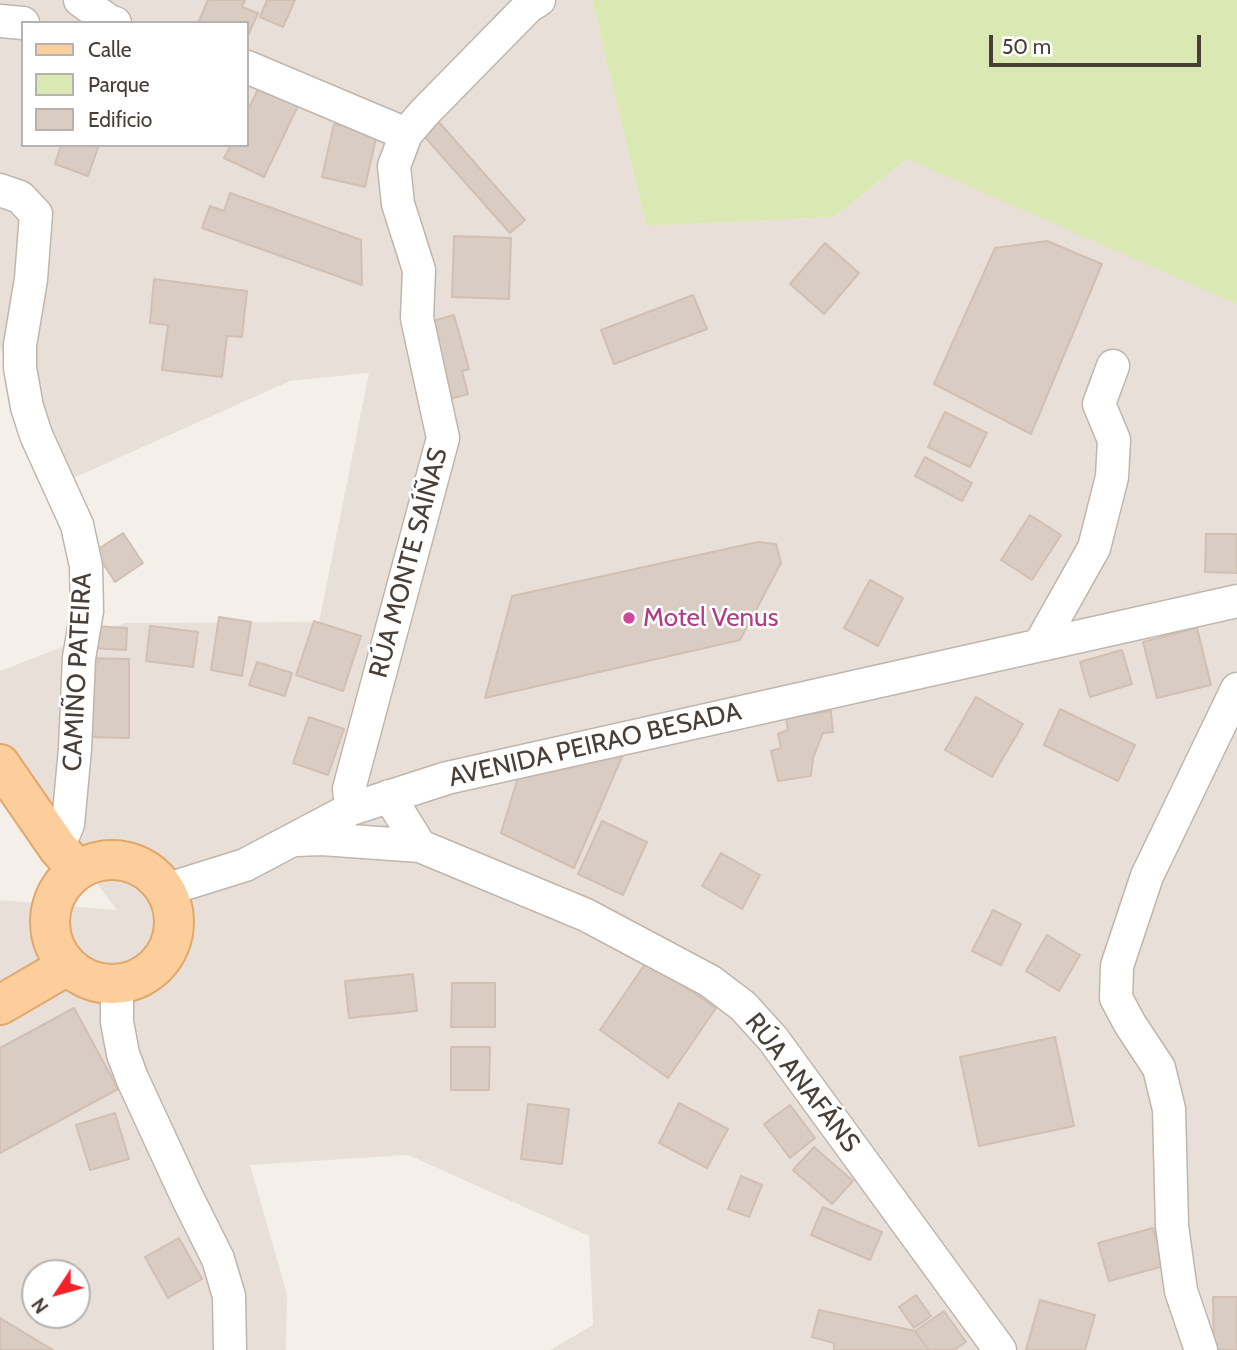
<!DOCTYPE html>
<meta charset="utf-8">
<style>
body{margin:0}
#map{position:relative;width:1237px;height:1350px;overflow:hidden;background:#f5efea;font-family:Cabin,sans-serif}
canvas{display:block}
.legend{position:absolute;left:21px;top:21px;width:228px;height:126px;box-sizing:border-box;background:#fff;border:2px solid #b6b2af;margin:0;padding:9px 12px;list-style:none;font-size:21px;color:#483f38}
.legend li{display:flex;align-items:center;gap:14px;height:35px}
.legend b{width:35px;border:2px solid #b6b2af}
.north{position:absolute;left:21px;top:1259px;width:70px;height:70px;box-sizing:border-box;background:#fff;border:2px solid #b6b2af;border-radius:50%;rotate:234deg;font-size:19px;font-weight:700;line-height:28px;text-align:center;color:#483f38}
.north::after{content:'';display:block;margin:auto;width:24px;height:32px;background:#f52029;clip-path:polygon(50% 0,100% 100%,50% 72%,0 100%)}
.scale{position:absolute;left:989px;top:35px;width:212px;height:32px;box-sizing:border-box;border:4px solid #483f38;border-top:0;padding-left:9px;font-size:21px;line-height:24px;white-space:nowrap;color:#483f38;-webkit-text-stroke:5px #fff;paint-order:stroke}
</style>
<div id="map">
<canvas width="1237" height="1350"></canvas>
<ul class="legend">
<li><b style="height:9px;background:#fcce9b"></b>Calle</li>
<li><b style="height:19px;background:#dae8b4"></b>Parque</li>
<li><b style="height:19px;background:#d9ccc2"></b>Edificio</li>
</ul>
<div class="north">N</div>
<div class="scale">50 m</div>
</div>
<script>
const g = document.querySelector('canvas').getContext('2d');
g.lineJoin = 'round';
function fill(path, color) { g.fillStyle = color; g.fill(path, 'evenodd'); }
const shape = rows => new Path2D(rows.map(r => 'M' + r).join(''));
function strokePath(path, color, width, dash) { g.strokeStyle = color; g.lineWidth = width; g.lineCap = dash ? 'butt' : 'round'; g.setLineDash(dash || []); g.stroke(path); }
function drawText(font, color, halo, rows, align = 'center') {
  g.font = font + ' Cabin,sans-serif'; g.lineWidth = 5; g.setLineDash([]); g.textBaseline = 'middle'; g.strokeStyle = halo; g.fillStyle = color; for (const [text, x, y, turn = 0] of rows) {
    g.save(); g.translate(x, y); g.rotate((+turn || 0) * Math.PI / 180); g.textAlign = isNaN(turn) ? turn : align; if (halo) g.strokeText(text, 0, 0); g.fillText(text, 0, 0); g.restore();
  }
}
fill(shape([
 [0,0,592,0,646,226,834,217,907,159,1237,281,1237,1350,550,1350,593,1325,589,1236,408,1155,250,1165,287,1294,286,1350,0,1350,0,900,117,910,0,756,0,671,125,623,319,622,369,373,290,381,58,485,0,348],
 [23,23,247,23,247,145,23,145],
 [35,1273,77,1273,77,1315,35,1315]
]), '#e8e0d8');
fill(shape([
 [592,0,1237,0,1237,304,907,159,834,217,646,226]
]), '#dae8b4');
const building = shape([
 [208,0,245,0,242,7,258,13,247,38,247,23,198,23,208,0],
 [267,0,295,0,283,27,260,17,267,0],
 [259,87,298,106,264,177,224,158,231,145,247,145,247,112,259,87],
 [438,121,525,220,510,233,423,135,438,121],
 [334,124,377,134,365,187,322,177,334,124],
 [61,145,99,145,88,176,55,164,61,145],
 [230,193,361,240,362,285,202,228,210,206,224,211,230,193],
 [454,236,511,238,509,299,452,297,454,236],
 [1047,241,1102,264,1031,434,934,384,995,248,1047,241],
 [825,243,859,273,824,314,790,284,825,243],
 [154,279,247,291,242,337,227,336,222,377,162,370,168,325,150,323,154,279],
 [693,295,707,329,614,364,601,330,693,295],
 [454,315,469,369,462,371,468,394,450,399,429,322,454,315],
 [945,412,987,433,970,467,928,447,945,412],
 [925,457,972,483,962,501,915,476,925,457],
 [1030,515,1061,535,1032,580,1001,560,1030,515],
 [123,533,143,563,115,582,95,551,123,533],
 [1206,534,1237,534,1237,573,1205,572,1206,534],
 [758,542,776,544,781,563,740,640,485,698,512,596,758,542],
 [870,580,903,598,878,646,844,628,870,580],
 [219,617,251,622,242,676,211,670,219,617],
 [314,621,361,636,343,691,296,675,314,621],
 [94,626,127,628,126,650,92,648,94,626],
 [150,626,198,632,193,667,146,661,150,626],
 [1197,628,1211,685,1157,698,1143,642,1197,628],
 [1122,650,1132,684,1090,697,1080,662,1122,650],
 [85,658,129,659,129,738,85,737,85,658],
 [257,662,292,673,285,696,249,685,257,662],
 [976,697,1023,724,992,777,945,750,976,697],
 [1060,709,1135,745,1118,781,1044,745,1060,709],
 [831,711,833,732,823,733,813,758,811,776,778,781,771,751,781,748,778,734,788,730,786,718,831,711],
 [309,717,344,729,328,775,293,763,309,717],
 [625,750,574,868,501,833,519,774,625,750],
 [602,821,647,842,623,895,578,874,602,821],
 [721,853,760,875,742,909,702,886,721,853],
 [993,910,1021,924,1001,965,972,951,993,910],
 [1047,935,1080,955,1059,991,1026,971,1047,935],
 [647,961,716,1008,668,1078,600,1030,647,961],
 [413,974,417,1011,349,1018,345,981,413,974],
 [452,983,495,983,495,1027,451,1027,452,983],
 [74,1008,118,1089,0,1153,0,1048,74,1008],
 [1055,1037,1074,1126,979,1146,960,1057,1055,1037],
 [451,1047,490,1047,489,1090,451,1090,451,1047],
 [679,1103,728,1129,707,1168,659,1143,679,1103],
 [528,1104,569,1109,562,1164,521,1159,528,1104],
 [790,1105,815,1138,790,1158,764,1124,790,1105],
 [115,1113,129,1159,90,1170,76,1125,115,1113],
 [814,1147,853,1181,832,1204,793,1170,814,1147],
 [741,1176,762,1185,749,1217,728,1209,741,1176],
 [823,1207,882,1232,870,1260,811,1235,823,1207],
 [1153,1228,1164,1266,1109,1281,1098,1243,1153,1228],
 [179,1238,202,1279,168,1298,145,1257,179,1238],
 [916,1295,931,1316,914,1328,899,1307,916,1295],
 [1213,1297,1237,1297,1237,1350,1214,1350,1213,1297],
 [1040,1300,1095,1315,1085,1350,1026,1350,1040,1300],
 [819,1310,915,1331,929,1350,834,1350,834,1343,812,1337,819,1310],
 [944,1311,966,1342,954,1350,929,1350,915,1331,944,1311],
 [0,1318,53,1350,0,1350,0,1318]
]);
fill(building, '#d9ccc2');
strokePath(building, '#d1bfb3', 2);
const minor = shape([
 [80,0,109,21,115,23],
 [0,21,23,23],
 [247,67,406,134],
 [0,190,20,197,36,214,31,279,20,345,20,368,27,407,36,435,77,525,86,566,87,611,79,658,75,749,68,824,58,848],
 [1040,644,1094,548,1112,477,1114,440,1099,404,1113,366],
 [389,796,420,846],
 [351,809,349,789,443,438,417,318,419,270,398,204,394,166,406,134,424,113,529,6,539,0],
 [296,840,322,839,420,846,586,915,710,981,743,1006,773,1039,1000,1350],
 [165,890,245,865,351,809,447,778,1237,601],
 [117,985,117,1022,123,1054,132,1078,187,1197,218,1259,229,1296,230,1350],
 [1201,1350,1181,1291,1172,1226,1169,1109,1159,1068,1130,1024,1116,998,1117,966,1147,876,1237,689]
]);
const major = shape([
 [0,764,58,848,78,870],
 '50 922a62 62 0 1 1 124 0a62 62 0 1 1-124 0Z',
 [0,1005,67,966]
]);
strokePath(minor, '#c0b5ac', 35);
strokePath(major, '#e2a76b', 42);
strokePath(minor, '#fff', 32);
strokePath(major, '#fcce9b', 38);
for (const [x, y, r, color] of [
 [629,618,7,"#d1479c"]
]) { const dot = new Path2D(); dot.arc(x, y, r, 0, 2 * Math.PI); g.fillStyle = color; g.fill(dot); strokePath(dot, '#fff', 2.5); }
drawText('26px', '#483f38', '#fff', [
 ["RÚA MONTE SAÍÑAS",409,563,-75],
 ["CAMIÑO PATEIRA",78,672,-87],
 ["AVENIDA PEIRAO BESADA",595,745,-13],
 ["RÚA ANAFÁNS",802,1083,52]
]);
drawText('26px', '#b23c85', '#fff', [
 ["Motel Venus",643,618]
], 'left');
</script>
